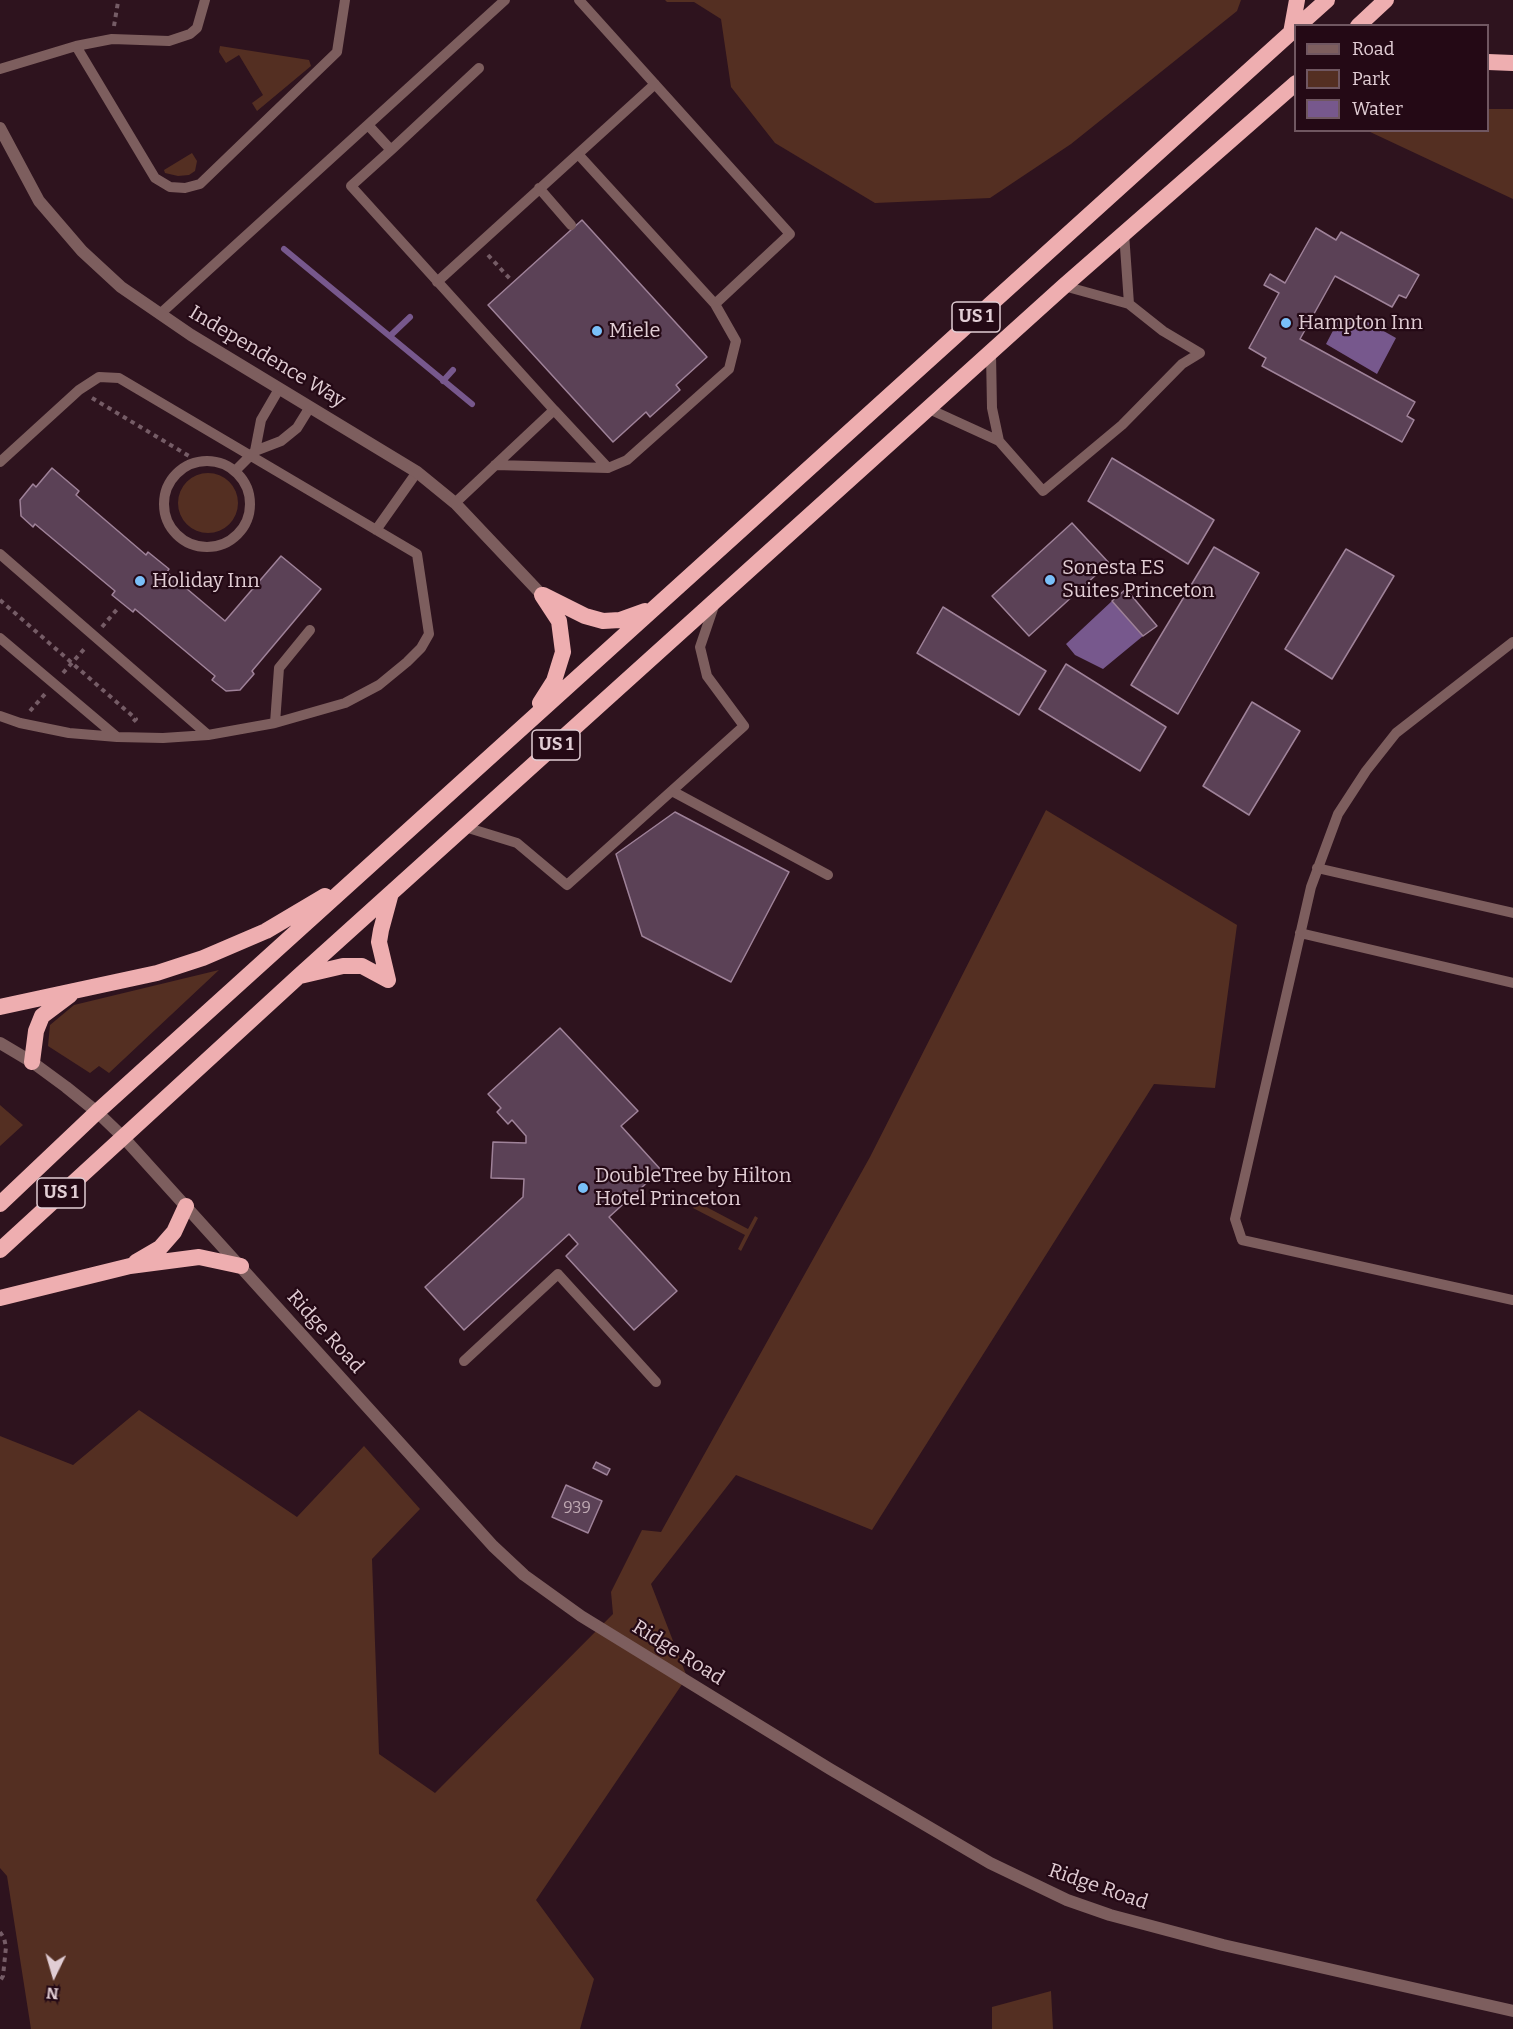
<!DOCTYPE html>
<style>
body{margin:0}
#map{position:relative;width:1513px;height:2029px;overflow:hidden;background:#2e131e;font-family:Bitter,serif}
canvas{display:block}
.legend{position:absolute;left:1294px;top:24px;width:195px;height:108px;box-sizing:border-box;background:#240915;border:2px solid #705761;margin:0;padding:8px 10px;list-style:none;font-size:18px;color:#e1cdd4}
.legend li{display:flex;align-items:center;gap:12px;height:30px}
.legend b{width:30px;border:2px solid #705761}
.north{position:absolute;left:24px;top:1945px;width:60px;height:60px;-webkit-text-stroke:4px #240915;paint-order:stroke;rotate:185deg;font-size:16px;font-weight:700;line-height:24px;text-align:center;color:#e1cdd4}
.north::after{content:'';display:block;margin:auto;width:21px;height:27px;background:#e1cdd4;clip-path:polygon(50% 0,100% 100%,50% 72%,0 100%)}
</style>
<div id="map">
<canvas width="1513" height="2029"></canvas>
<ul class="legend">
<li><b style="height:8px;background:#7d5e5e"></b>Road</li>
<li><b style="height:16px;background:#542f22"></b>Park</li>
<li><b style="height:16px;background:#77588d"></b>Water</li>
</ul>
<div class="north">N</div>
</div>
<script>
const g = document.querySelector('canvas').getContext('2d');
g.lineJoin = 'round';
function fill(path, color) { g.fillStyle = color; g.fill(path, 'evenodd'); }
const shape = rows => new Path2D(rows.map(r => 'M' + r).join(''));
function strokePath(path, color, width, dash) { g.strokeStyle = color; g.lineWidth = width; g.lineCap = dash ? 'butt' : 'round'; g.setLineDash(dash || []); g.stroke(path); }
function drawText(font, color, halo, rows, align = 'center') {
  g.font = font + ' Bitter,serif'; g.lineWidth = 4.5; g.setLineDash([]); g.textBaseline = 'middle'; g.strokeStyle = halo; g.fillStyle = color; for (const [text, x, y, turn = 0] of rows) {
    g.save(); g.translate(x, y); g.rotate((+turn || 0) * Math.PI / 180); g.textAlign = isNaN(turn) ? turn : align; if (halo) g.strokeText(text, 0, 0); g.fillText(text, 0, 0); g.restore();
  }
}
fill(shape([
 [665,0,1241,0,1237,11,1071,144,990,198,875,203,775,143,731,87,721,19,694,2,667,2],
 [220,46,309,60,311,66,257,111,252,103,263,95,239,55,226,63,219,52],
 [1488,109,1513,109,1513,199,1368,131,1488,130],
 [192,153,197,161,195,171,189,175,178,176,165,173,164,170],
 '178 503a30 30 0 1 1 60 0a30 30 0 1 1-60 0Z',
 [1046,810,1237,925,1215,1088,1154,1084,872,1530,736,1475,651,1584,687,1677,536,1900,594,1979,580,2029,31,2029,7,1876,0,1868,0,1436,73,1465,139,1410,297,1517,364,1446,420,1509,372,1559,379,1754,435,1793,613,1614,611,1592,642,1530,661,1532,870,1157],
 [219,970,109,1073,99,1066,90,1073,48,1046,50,1025,74,1005],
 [0,1105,23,1125,0,1146],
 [697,1202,748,1229,755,1216,758,1218,741,1251,738,1249,745,1235,693,1208],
 [1051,1991,1053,2029,992,2029,992,2007]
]), '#542f22');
fill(shape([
 [1357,316,1396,338,1377,374,1326,344,1338,321],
 [1112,601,1143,636,1103,669,1075,655,1066,644]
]), '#77588d');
strokePath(shape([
 [284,249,472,404],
 [390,336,410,317],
 [443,381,453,370]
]), '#77588d', 6);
const building = shape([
 [582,220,707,357,676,385,680,390,650,417,646,412,613,442,488,305,582,220],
 [1316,228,1336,240,1341,232,1419,275,1406,298,1399,295,1392,307,1335,276,1300,339,1415,402,1407,416,1414,420,1402,442,1262,366,1266,358,1249,348,1279,293,1264,285,1270,274,1285,283,1316,228],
 [1112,458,1214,520,1188,564,1088,501,1112,458],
 [52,468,79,491,76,495,146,555,148,552,169,569,167,572,225,621,281,556,321,589,252,671,254,674,240,690,226,691,212,680,215,676,135,609,133,612,112,595,115,591,35,524,33,527,21,516,20,500,33,484,36,487,52,468],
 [1072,523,1109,563,1029,636,992,596,1072,523],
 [1214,547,1259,573,1178,714,1131,685,1214,547],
 [1346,549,1394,576,1332,679,1285,649,1346,549],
 [1126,589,1157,626,1143,636,1112,601,1126,589],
 [943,607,1046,671,1019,715,917,653,943,607],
 [1066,664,1166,727,1140,771,1039,709,1066,664],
 [1252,702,1300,731,1249,815,1203,786,1252,702],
 [675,812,789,872,731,982,642,936,616,854,675,812],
 [560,1028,638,1111,621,1126,661,1170,609,1217,677,1291,634,1330,566,1256,578,1244,569,1234,464,1330,425,1287,523,1197,524,1179,491,1178,493,1142,526,1143,526,1136,512,1120,508,1124,497,1112,501,1108,488,1094,560,1028],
 [596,1462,610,1469,607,1475,593,1468,596,1462],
 [566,1485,602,1501,588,1533,552,1517,566,1485]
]);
fill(building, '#5b4156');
strokePath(building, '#9f8299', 1.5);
strokePath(shape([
 [114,26,118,2],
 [488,255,511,280],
 [92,398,189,456,189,464],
 [0,600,136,719,131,724],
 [102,627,119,607],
 [63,673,86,647],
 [30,711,45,694],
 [0,1932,4,1938,6,1947,3,1976,0,1981]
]), '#755c66', 4, [4.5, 4.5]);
strokePath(shape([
 [76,46,155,178,170,187,185,188,200,184,337,52,345,0],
 [0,69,76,46,112,39,169,41,190,34,197,28,205,0],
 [368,125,391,150,351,186,554,410],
 [391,150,479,68],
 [578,154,715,304],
 [539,188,571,225],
 [1124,233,1129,304],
 [437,282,655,84],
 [160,314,505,0],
 [991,354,992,408,999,441],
 [929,409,999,441,1043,491,1122,425,1182,364,1200,353,1163,331,1129,304,1064,286],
 [255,451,261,420,279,389],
 '164 504a43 43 0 1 1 86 0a43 43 0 1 1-86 0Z',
 [0,462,79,390,99,377,119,378,417,554,429,634,421,648,407,662,379,685,345,703,275,723,208,735,163,738,117,737,69,733,20,723,0,716],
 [495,465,608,468,627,460,729,369,736,341,715,304,790,234,579,0],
 [235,471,255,451,281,441,297,428,310,407],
 [455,503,554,410,608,468],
 [376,530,417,472],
 [0,554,208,735],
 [0,638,117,737],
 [1513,642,1396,733,1366,771,1338,814,1311,887,1235,1219,1242,1240,1513,1300],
 [275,723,279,668,310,630],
 [672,791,828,875],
 [465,827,517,843,567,885,744,726,707,676,700,647,715,603],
 [1317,868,1513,913],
 [1300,933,1513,983],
 [464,1361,558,1274,656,1382]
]), '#7d5e5e', 10);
strokePath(shape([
 [0,128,39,201,82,251,121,287,191,335,417,472,455,503,542,595]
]), '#7d5e5e', 12);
strokePath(shape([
 [0,1043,32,1062,66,1087,97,1112,123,1137,493,1546,524,1575,581,1616,830,1769,990,1863,1067,1900,1110,1915,1223,1945,1513,2011]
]), '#7d5e5e', 12);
strokePath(shape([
 [1298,26,1327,0],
 [1358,26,1386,0],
 [1291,33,1297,0],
 [1488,62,1513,63],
 [543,595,585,616,603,621,620,620,645,611],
 [540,703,554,681,563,652,559,621,542,595],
 [300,976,343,966,362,966,388,980],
 [388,980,379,942,381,930,391,893],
 [0,1007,157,973,203,958,266,931,325,896],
 [32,1062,36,1031,42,1016,70,995],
 [0,1204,97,1112,1296,28],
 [0,1250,299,976,1064,286,1296,83],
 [136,1262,160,1248,174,1232,186,1206],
 [0,1298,130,1266,199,1257,241,1266]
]), '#eeaeb0', 16);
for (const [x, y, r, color] of [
 [1286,323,6,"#79bff8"],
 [597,331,6,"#79bff8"],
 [1050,580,6,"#79bff8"],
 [140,581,6,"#79bff8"],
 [583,1188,6,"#79bff8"]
]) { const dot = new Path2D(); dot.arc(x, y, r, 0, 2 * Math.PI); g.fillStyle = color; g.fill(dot); strokePath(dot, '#240915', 2); }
drawText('16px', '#c0aab4', null, [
 ["939",577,1509]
]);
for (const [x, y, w] of [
 [976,317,48],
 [556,745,48],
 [61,1193,48]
]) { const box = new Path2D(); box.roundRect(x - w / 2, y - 15, w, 30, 4.5); g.fillStyle = '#240915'; g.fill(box); strokePath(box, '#e1cdd4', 1.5); }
drawText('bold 18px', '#e1cdd4', null, [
 ["US 1",976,317],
 ["US 1",556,745],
 ["US 1",61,1193]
]);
drawText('20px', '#e1cdd4', '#240915', [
 ["Hampton Inn",1298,323],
 ["Miele",609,331],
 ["Sonesta ES",1062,568],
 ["Suites Princeton",1062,591],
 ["Holiday Inn",152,581],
 ["DoubleTree by Hilton",595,1176],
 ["Hotel Princeton",595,1199]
], 'left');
drawText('20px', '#e1cdd4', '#240915', [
 ["Independence Way",267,357,31],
 ["Ridge Road",325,1332,48],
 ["Ridge Road",678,1653,32],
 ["Ridge Road",1098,1887,19]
]);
</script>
